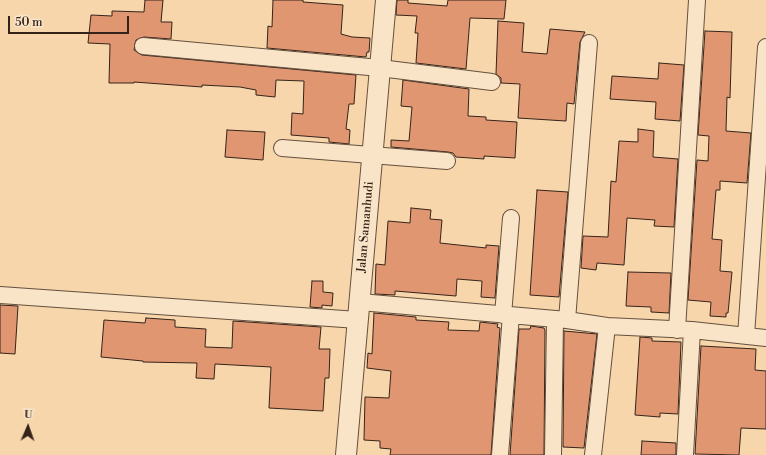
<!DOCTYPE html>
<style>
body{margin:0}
#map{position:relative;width:766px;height:455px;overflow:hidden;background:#f6d6aa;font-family:"Libre Bodoni",serif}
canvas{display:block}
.north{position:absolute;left:8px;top:407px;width:40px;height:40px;-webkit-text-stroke:3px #f9e4c8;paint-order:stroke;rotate:2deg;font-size:11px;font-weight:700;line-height:16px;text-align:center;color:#35231a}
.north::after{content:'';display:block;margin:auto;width:14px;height:18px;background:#35231a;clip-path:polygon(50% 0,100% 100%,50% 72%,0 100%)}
.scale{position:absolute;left:8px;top:16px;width:121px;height:18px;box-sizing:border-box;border:2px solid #35231a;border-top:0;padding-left:5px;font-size:12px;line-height:14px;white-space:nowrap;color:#35231a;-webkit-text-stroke:3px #f9e4c8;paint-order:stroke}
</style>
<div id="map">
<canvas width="766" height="455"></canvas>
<div class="north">U</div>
<div class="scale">50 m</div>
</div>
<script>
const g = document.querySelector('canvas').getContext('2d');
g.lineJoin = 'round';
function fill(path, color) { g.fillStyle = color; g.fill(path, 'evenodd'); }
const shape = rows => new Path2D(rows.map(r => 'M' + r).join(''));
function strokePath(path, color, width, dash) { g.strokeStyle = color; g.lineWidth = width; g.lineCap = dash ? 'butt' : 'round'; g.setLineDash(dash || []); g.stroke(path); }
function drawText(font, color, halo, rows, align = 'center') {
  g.font = font + ' "Libre Bodoni",serif'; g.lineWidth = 4; g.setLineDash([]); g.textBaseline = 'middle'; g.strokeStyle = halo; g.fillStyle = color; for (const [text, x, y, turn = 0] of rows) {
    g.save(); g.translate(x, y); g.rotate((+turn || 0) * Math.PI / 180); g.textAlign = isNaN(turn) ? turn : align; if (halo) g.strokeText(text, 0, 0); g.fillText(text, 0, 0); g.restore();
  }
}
const building = shape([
 [145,0,163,0,161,22,172,22,171,39,144,37,136,40,134,50,142,55,356,75,354,104,349,104,346,129,350,130,349,144,329,142,329,138,291,135,292,113,303,114,304,81,276,80,275,97,256,95,256,90,240,87,202,85,202,87,134,82,134,83,109,83,110,44,88,43,91,15,112,16,112,11,144,12,145,0],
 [273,0,303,0,303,2,343,5,341,34,352,37,370,38,369,52,367,52,366,57,267,48,268,26,272,27,273,0],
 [397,0,408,0,408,3,447,6,448,0,506,0,504,19,470,18,466,69,416,63,418,33,415,33,417,16,396,15,397,0],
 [498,21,524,23,522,52,547,54,550,29,585,32,580,42,574,104,567,103,566,121,518,118,520,84,501,83,501,78,496,74,498,21],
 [705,31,732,32,730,98,727,97,726,131,751,133,747,183,720,181,720,190,716,190,712,239,722,240,720,271,732,272,728,313,726,313,726,317,710,316,711,302,688,300,697,160,708,161,709,136,698,135,705,31],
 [659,63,684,65,680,121,655,119,656,102,610,99,612,76,658,79,659,63],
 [403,80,469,89,468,116,486,117,486,120,517,122,515,158,484,156,484,159,456,157,453,153,448,152,391,147,391,140,409,141,412,107,401,106,403,80],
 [638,129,654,131,653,157,678,159,674,227,654,226,655,220,627,218,624,265,597,263,596,270,581,268,583,236,608,237,611,181,616,182,619,141,638,142,638,129],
 [227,130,265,132,263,160,225,157,227,130],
 [537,190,568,192,559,297,530,295,537,190],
 [411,208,431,210,430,219,442,220,440,243,486,248,486,245,499,246,495,298,481,297,482,281,457,279,456,296,395,291,395,295,375,294,376,264,385,265,388,221,410,223,411,208],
 [628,272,671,273,669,313,651,312,651,307,626,306,628,272],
 [312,281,323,281,323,292,333,293,332,306,322,305,322,308,310,307,312,281],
 [0,305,18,306,15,354,0,353,0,305],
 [374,313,416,317,416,320,449,322,448,330,479,331,480,322,498,324,497,327,500,328,491,455,390,455,391,449,380,448,380,441,364,440,365,397,389,398,391,371,367,368,368,353,372,354,374,313],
 [146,318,175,320,175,327,206,329,205,347,232,348,233,321,321,327,319,349,330,349,329,378,325,378,323,411,269,408,271,367,215,364,214,379,196,378,197,363,143,362,143,361,101,357,104,320,145,323,146,318],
 [531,326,544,328,545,330,544,455,510,455,519,329,530,329,531,326],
 [564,331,597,334,584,448,563,447,564,331],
 [640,337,652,338,652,341,681,342,678,414,660,413,660,417,635,415,640,337],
 [701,346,756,349,755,370,766,371,766,429,741,428,739,455,695,454,701,346],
 [642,441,676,443,676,455,641,455,642,441]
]);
fill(building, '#e09771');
strokePath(building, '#35231a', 1);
const minor = shape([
 [143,46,380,68,492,82],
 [282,148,447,161],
 [0,295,358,320],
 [360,302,567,320,607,326,692,330,766,338],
 [503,315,511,218],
 [567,320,589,43],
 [677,330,697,0],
 [746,336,766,47],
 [500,455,511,315],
 [553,455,555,320],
 [593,455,607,326],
 [685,455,692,330]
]);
const tertiary = shape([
 [346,455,386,0]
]);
strokePath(minor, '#65503e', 18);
strokePath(tertiary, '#65503e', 22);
strokePath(minor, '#f9e4c8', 16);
strokePath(tertiary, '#f9e4c8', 20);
drawText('12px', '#35231a', '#f9e4c8', [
 ["Jalan Samanhudi",366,227,-85]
]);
</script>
